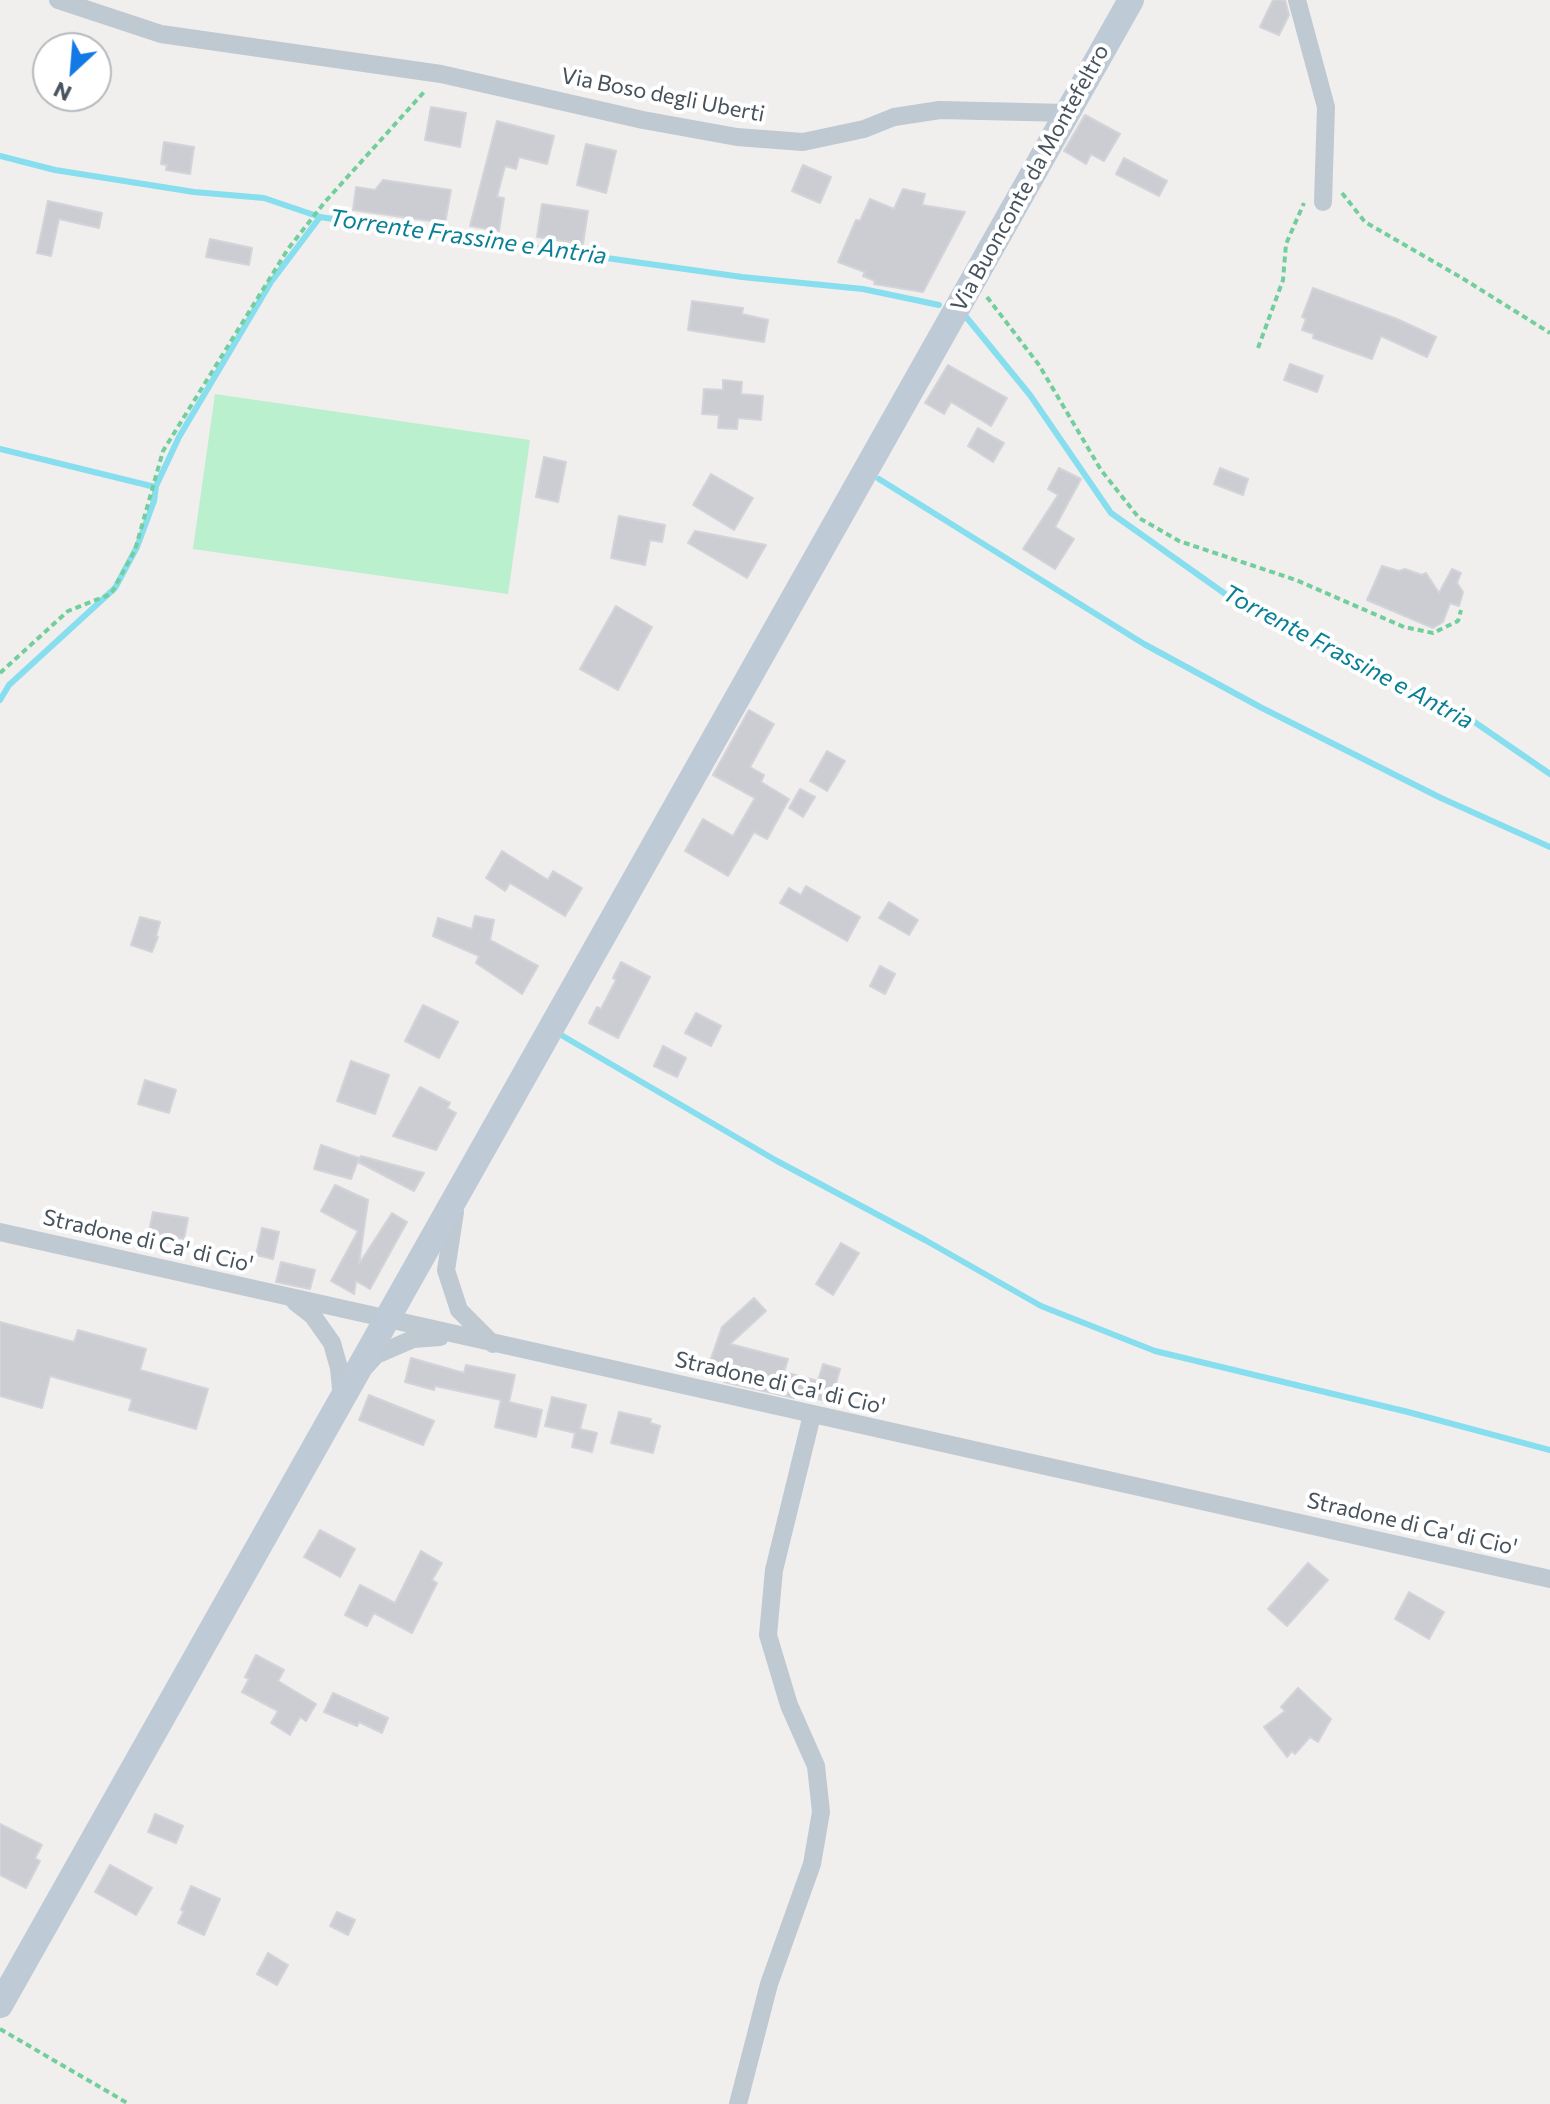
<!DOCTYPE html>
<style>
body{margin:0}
#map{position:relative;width:1550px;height:2104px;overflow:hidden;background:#f1eeee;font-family:Commissioner,sans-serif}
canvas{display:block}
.north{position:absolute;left:32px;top:32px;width:80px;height:80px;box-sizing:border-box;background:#fff;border:2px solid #b5babe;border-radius:50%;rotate:206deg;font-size:22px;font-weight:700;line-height:32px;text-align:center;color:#46525c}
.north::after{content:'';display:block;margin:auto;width:28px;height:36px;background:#1479e5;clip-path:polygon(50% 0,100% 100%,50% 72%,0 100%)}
</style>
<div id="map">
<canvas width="1550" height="2104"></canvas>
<div class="north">N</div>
</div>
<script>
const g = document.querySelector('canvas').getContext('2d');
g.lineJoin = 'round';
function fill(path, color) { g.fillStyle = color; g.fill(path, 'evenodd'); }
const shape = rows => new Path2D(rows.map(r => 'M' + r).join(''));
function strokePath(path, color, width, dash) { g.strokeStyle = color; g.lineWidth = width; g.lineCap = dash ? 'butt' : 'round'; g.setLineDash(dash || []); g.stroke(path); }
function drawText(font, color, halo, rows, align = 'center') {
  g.font = font + ' Commissioner,sans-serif'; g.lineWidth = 8; g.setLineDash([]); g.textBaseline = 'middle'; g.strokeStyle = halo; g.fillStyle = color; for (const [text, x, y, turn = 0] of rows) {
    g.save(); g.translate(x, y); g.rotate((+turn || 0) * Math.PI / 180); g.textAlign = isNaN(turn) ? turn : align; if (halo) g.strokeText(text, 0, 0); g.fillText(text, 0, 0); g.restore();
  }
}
fill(shape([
 [215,394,530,440,508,594,193,549]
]), '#baf0cd');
strokePath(shape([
 [0,156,55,170,194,192,264,198,320,217,385,227,742,277,863,289,939,305],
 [967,318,1030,395,1111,513,1231,598,1365,671,1473,721,1550,774],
 [0,449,155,487],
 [879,479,1144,644,1262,708,1441,798,1550,847],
 [0,700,9,685,115,588,137,547,154,501,156,486,179,437,271,282,320,217],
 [556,1032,777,1161,925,1240,1041,1306,1155,1351,1408,1412,1550,1450]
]), '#86deee', 6);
const building = shape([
 [1273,0,1285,0,1289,15,1279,35,1260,27,1273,0],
 [431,107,466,113,460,147,425,140,431,107],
 [1085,115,1120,134,1104,161,1091,154,1086,164,1064,151,1085,115],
 [497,121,554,136,547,164,519,157,516,169,505,166,497,197,504,198,499,231,470,226,497,121],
 [164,142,194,147,190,174,166,170,167,165,161,164,164,142],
 [586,144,616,151,606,193,577,185,586,144],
 [1124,158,1167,181,1159,196,1116,174,1124,158],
 [803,165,831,177,820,203,792,191,803,165],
 [383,180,451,190,445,223,353,210,356,187,375,190,383,180],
 [903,189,925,194,922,205,965,212,923,292,874,284,875,281,863,276,865,272,838,262,856,220,860,221,870,199,894,209,903,189],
 [48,201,102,213,99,228,59,219,51,256,37,253,48,201],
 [542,204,588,211,583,244,537,237,542,204],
 [210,239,252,248,249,265,206,257,210,239],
 [1313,288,1397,319,1436,337,1427,357,1381,336,1372,359,1313,338,1314,334,1302,330,1306,319,1302,317,1313,288],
 [692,301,743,308,742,314,768,320,764,342,688,330,692,301],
 [1290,364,1323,376,1317,392,1284,380,1290,364],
 [948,365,1007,398,991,426,951,402,944,414,925,403,948,365],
 [723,380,742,382,741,394,763,396,761,420,738,418,737,429,718,428,719,415,702,414,704,389,723,390,723,380],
 [978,428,1004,443,993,462,968,446,978,428],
 [544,457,566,462,558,502,536,497,544,457],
 [1059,468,1081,479,1055,527,1074,539,1055,569,1023,549,1058,495,1048,489,1059,468],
 [1220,468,1248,479,1243,495,1214,484,1220,468],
 [711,474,753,498,734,530,693,505,711,474],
 [619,516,665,525,662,542,650,540,645,565,611,558,619,516],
 [695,531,766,545,747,578,688,543,695,531],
 [1382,566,1399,571,1405,569,1422,575,1426,573,1439,593,1452,569,1461,573,1457,583,1463,592,1459,606,1450,603,1443,622,1433,628,1367,600,1382,566],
 [616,606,652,627,618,690,580,669,616,606],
 [749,710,774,724,750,767,764,775,761,782,789,799,767,839,754,832,728,876,685,851,703,819,733,836,755,798,713,775,749,710],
 [827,751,845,761,827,791,810,781,827,751],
 [800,789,815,797,803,817,789,808,800,789],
 [502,851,548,880,553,871,582,888,565,916,510,883,505,891,486,878,502,851],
 [806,886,860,917,847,941,780,903,789,888,801,895,806,886],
 [889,902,918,920,909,935,879,918,889,902],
 [475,916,494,920,490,940,538,966,522,994,476,963,479,956,433,936,438,918,472,929,475,916],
 [140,917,160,922,156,936,158,937,152,952,131,945,140,917],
 [621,962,650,977,618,1038,589,1023,597,1007,601,1009,616,980,613,978,621,962],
 [880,966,895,974,885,994,870,986,880,966],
 [423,1005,458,1022,439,1058,405,1041,423,1005],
 [696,1013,721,1026,711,1046,685,1033,696,1013],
 [663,1046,686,1058,677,1077,654,1066,663,1046],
 [351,1061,389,1075,375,1114,337,1101,351,1061],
 [145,1080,176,1090,169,1113,138,1104,145,1080],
 [420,1087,450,1103,447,1108,456,1113,436,1150,393,1136,420,1087],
 [321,1145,359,1158,351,1179,314,1169,321,1145],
 [361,1156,424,1173,414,1191,358,1162,361,1156],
 [335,1185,368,1200,359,1264,392,1213,407,1222,370,1289,356,1281,354,1294,331,1281,358,1231,321,1211,335,1185],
 [153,1212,188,1218,184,1239,149,1232,153,1212],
 [262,1228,279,1232,273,1259,256,1255,262,1228],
 [841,1243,859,1253,833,1295,816,1284,841,1243],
 [281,1262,315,1270,310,1289,276,1282,281,1262],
 [754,1298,766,1311,730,1344,788,1359,784,1372,818,1381,823,1364,840,1369,831,1402,795,1394,794,1398,724,1382,726,1377,707,1370,722,1327,754,1298],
 [0,1322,74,1342,78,1330,146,1349,140,1370,208,1389,196,1429,129,1410,132,1399,50,1376,42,1408,0,1396,0,1322],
 [411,1358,464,1373,466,1365,515,1375,509,1402,542,1410,536,1437,495,1427,501,1400,435,1386,434,1390,405,1382,411,1358],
 [369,1395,434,1421,423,1445,359,1420,369,1395],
 [552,1397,586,1405,580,1429,597,1433,592,1452,572,1447,575,1433,545,1426,552,1397],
 [619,1412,651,1419,650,1423,660,1426,653,1453,611,1443,619,1412],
 [320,1530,355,1549,340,1577,304,1557,320,1530],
 [421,1551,442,1563,432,1580,437,1583,412,1633,374,1613,367,1626,345,1615,360,1585,395,1603,421,1551],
 [1308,1563,1328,1580,1287,1626,1268,1609,1308,1563],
 [1409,1592,1444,1612,1429,1639,1395,1619,1409,1592],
 [256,1655,284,1670,278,1681,316,1704,306,1721,300,1717,290,1735,271,1723,278,1711,242,1692,249,1679,245,1677,256,1655],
 [1298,1688,1331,1719,1318,1742,1310,1737,1295,1754,1292,1751,1287,1757,1264,1727,1285,1711,1281,1707,1298,1688],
 [333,1693,388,1718,382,1733,359,1722,357,1726,324,1712,333,1693],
 [155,1814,183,1826,176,1843,148,1832,155,1814],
 [0,1824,42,1845,35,1858,40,1861,26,1888,0,1875,0,1824],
 [110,1865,152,1888,136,1915,95,1892,110,1865],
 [191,1886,220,1899,204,1935,178,1923,184,1911,181,1910,191,1886],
 [337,1912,355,1920,348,1935,330,1926,337,1912],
 [268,1953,288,1965,277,1985,257,1974,268,1953]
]);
fill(building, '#cbcdd3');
strokePath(building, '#d2d4da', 2);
strokePath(shape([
 [1342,193,1365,222,1462,278,1550,333],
 [987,297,1039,365,1101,470,1139,518,1179,541,1296,580,1404,627,1433,633,1458,621,1461,610],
 [1258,348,1283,280,1286,244,1304,203],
 [0,673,68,611,111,594,135,550,163,451,288,249,324,203,424,92],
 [0,2029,129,2104]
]), '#72cf9c', 4, [6, 4]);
strokePath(shape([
 [58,0,161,34,441,74,643,120,737,137,803,142,864,129,894,117,940,110,1067,113],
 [1297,0,1326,107,1323,202],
 [455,1212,446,1270,459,1310,493,1344],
 [0,1232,1550,1579],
 [295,1302,313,1316,332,1343,339,1368,342,1399],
 [366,1366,376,1355,413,1339,440,1337],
 [738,2104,769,1984,812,1864,821,1812,816,1766,789,1705,768,1635,774,1570,812,1415]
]), '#bec9d1', 18);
strokePath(shape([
 [0,2005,1131,0]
]), '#becad6', 26);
drawText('22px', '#46525c', '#fff', [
 ["Via Boso degli Uberti",663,95,11],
 ["Via Buonconte da Montefeltro",1030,178,-61],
 ["Stradone di Ca' di Cio'",148,1241,13],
 ["Stradone di Ca' di Cio'",780,1383,13],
 ["Stradone di Ca' di Cio'",1412,1524,13]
]);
drawText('italic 24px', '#097f95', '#fff', [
 ["Torrente Frassine e Antria",468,237,8],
 ["Torrente Frassine e Antria",1348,657,28]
]);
</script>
